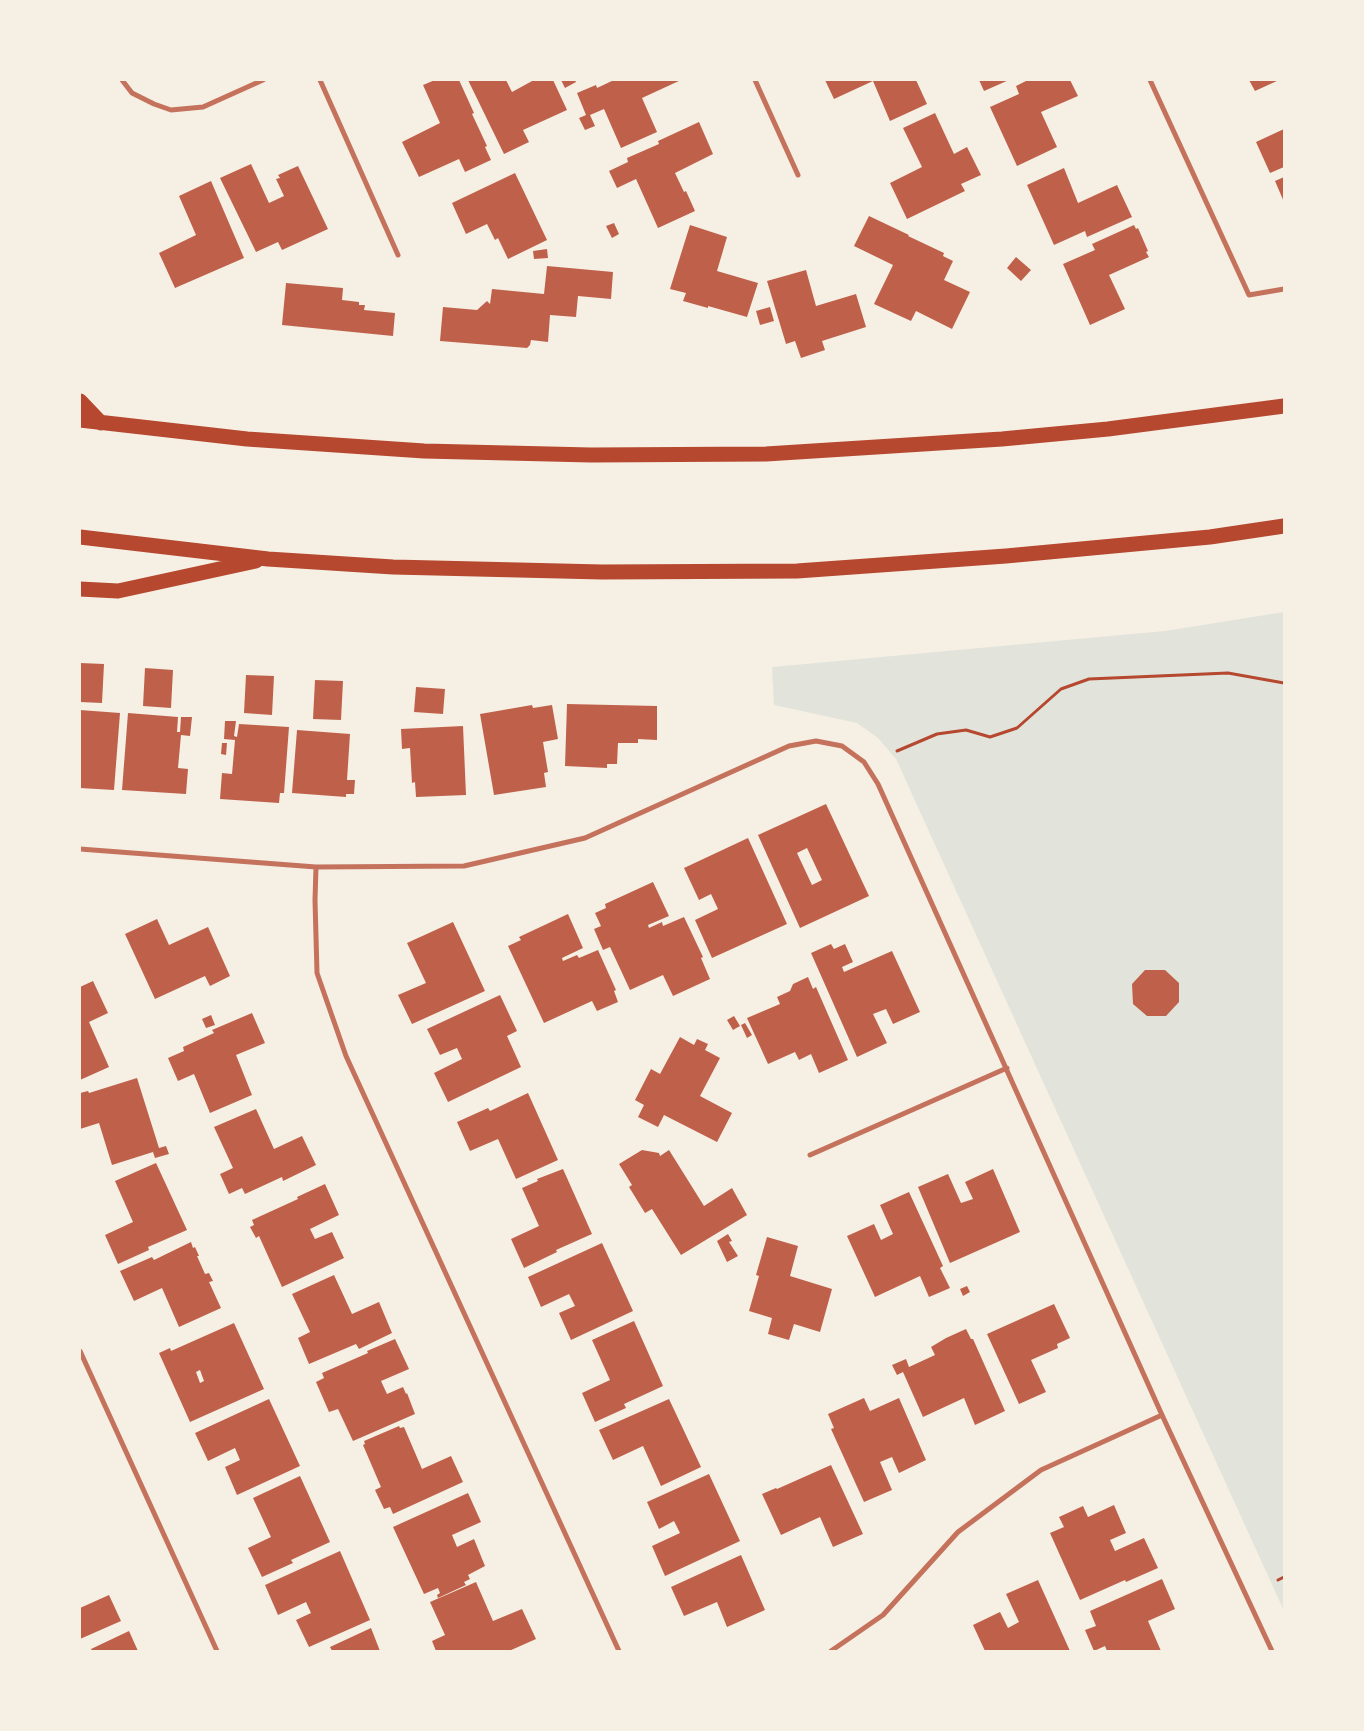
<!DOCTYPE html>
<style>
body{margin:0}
#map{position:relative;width:1364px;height:1731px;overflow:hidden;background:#f6efe4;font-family:Bitter,serif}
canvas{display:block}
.frame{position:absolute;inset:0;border:81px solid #f6efe4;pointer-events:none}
</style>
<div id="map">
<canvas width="1364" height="1731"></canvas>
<div class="frame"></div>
</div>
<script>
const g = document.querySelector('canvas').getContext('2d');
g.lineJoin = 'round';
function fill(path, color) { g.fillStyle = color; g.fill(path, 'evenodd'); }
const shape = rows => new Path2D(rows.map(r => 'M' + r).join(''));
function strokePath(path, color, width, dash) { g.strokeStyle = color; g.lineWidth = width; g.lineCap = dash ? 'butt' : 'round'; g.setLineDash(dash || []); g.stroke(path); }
fill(shape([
 [1284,612,1284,1611,896,759,878,738,857,723,774,705,772,667,1165,631]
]), '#e2e4dc');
fill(shape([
 [435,80,459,80,474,113,472,114,487,146,485,147,491,160,465,172,459,159,419,177,402,142,440,123,423,85],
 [468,80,506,80,512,92,534,80,553,80,567,110,523,130,529,142,504,154],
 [561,80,575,80,576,82,565,88],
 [614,80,681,80,642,98,657,132,621,148,604,109,590,115,595,126,585,130,579,118,586,115,577,93,596,85,597,88],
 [825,80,916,80,927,104,890,121,873,81,834,99],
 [979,80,1009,80,984,91],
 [1028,80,1070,80,1078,96,1041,112,1057,147,1017,166,990,107,1019,94,1016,86],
 [1249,80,1279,80,1255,91],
 [935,113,954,154,967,147,981,175,961,184,965,191,907,219,890,183,922,167,903,128],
 [699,122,713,154,675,173,684,192,686,191,695,211,658,228,636,179,617,188,609,171,628,162,627,158,659,144,658,141],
 [1284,129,1284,167,1270,173,1256,142],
 [251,164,269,203,284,196,276,179,280,178,278,175,298,166,328,229,282,250,278,242,256,252,220,178],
 [1064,168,1078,203,1117,185,1132,217,1087,237,1085,231,1054,245,1027,185],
 [515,173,547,240,508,259,498,238,495,240,487,224,466,234,452,203],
 [1284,177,1284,202,1275,181],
 [211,181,244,258,175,288,159,253,196,235,179,196],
 [869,216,909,235,908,236,944,253,943,256,953,261,944,280,970,292,952,329,916,311,911,321,874,304,893,265,854,246],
 [614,223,619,234,612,238,606,226],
 [690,225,727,237,717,271,758,283,747,317,708,306,708,308,683,301,686,293,670,289],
 [1134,225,1136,229,1138,228,1148,251,1146,252,1149,257,1109,275,1125,309,1090,325,1063,264,1095,250,1092,244],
 [547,249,548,258,534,259,533,251],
 [1016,257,1031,270,1021,281,1007,268],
 [547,266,613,272,611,299,578,296,576,317,550,315,548,342,531,340,530,345,527,348,440,341,443,307,477,310,487,301,490,304,492,289,544,294],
 [806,270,816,306,856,294,866,327,822,341,825,350,801,358,795,341,786,344,767,281],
 [286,283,343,288,342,300,359,302,359,305,365,305,364,310,395,313,393,336,282,325],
 [770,307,774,321,760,325,756,311],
 [80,663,104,664,102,703,80,702],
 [145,668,173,670,171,708,143,706],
 [246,675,274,676,272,715,244,713],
 [315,680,343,681,341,720,313,719],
 [416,687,445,689,443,714,414,712],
 [567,704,657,706,657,740,638,739,638,743,618,743,617,764,607,764,607,768,565,766],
 [532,705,533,708,552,705,558,739,543,742,548,772,544,773,546,787,494,795,480,714],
 [80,710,120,713,114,790,80,788],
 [128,713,178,717,177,732,180,732,181,717,192,717,190,736,181,735,178,768,188,769,186,794,122,790],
 [225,721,236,721,234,736,237,737,239,724,289,727,284,793,280,793,279,803,220,799,222,773,232,774,235,740,224,739],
 [463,726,466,795,416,797,415,782,412,783,410,748,402,749,401,729],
 [297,730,350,734,347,780,355,780,354,794,346,794,346,797,292,793],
 [222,743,227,743,226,755,221,754],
 [826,804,869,896,800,928,758,835],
 [807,848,822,880,812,885,797,853],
 [748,838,787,924,712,958,695,920,718,909,711,894,699,900,684,868],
 [653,882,669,916,648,925,649,928,662,922,663,926,684,917,703,957,701,958,710,979,673,996,663,975,630,990,610,947,603,950,594,929,601,926,595,913,606,908,605,904],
 [568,914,583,948,562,958,563,961,577,955,579,958,598,950,616,990,614,991,618,1002,597,1011,592,1001,544,1023,508,946,521,940,519,937],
 [157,919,169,945,208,927,230,976,210,986,205,976,155,999,125,934],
 [453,922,485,991,412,1024,398,995,426,983,407,943],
 [831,944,834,949,845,944,853,962,842,967,844,972,892,951,920,1012,893,1024,886,1009,873,1014,887,1043,857,1057,811,953],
 [1145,970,1165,970,1179,983,1179,1002,1166,1016,1147,1016,1133,1004,1132,984],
 [808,977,813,989,816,987,848,1060,819,1073,811,1054,799,1060,795,1052,768,1064,747,1018,780,1004,777,997,790,991,793,984],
 [93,981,108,1013,89,1022,109,1067,80,1080,80,987],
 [500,995,517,1031,507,1036,521,1067,448,1102,434,1073,462,1059,457,1048,440,1055,427,1029],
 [252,1013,265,1043,236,1055,252,1095,210,1113,194,1074,178,1081,168,1058,184,1051,183,1047,214,1033,212,1030],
 [211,1015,215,1025,206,1028,202,1019],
 [734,1016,740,1026,733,1030,727,1020],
 [745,1023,752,1035,747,1038,741,1025],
 [680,1037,694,1045,697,1039,708,1044,705,1050,720,1058,700,1096,732,1113,717,1142,664,1115,658,1127,638,1117,644,1105,635,1100,651,1069,660,1074],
 [137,1078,159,1148,166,1146,169,1154,155,1158,153,1152,112,1165,99,1123,80,1129,80,1093,88,1091,89,1093],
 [528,1093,558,1160,516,1179,498,1139,470,1151,457,1122,488,1108,490,1111],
 [256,1109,274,1149,302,1136,316,1165,283,1181,282,1177,245,1194,242,1188,229,1194,220,1174,233,1168,214,1127],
 [642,1150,659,1153,660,1156,669,1150,704,1206,732,1188,747,1215,681,1255,652,1209,645,1213,629,1187,632,1185,619,1164],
 [156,1163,187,1230,148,1247,149,1250,118,1264,105,1235,133,1222,115,1181],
 [563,1169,592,1234,556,1250,557,1252,524,1268,511,1239,539,1226,522,1188,538,1181,537,1179],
 [993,1169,1020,1232,950,1263,918,1187,948,1174,961,1203,973,1199,965,1182],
 [325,1184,339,1215,310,1229,315,1239,332,1232,344,1258,282,1287,259,1236,256,1238,250,1227,254,1225,252,1220,298,1199,297,1197],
 [909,1192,943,1266,940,1268,950,1288,929,1297,920,1276,875,1297,847,1236,874,1224,881,1240,893,1234,880,1205],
 [728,1234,732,1241,729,1242,738,1256,727,1262,717,1241],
 [767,1237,798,1246,790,1276,832,1289,820,1332,794,1324,789,1340,768,1334,772,1318,749,1311,759,1276,756,1275],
 [191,1242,193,1248,195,1247,199,1256,197,1256,205,1274,209,1273,213,1281,209,1282,221,1308,179,1327,162,1288,134,1301,120,1271,152,1257,154,1260],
 [602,1243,633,1311,571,1340,559,1313,575,1306,569,1294,541,1307,528,1277],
 [334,1275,352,1314,379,1302,392,1333,359,1349,356,1344,309,1364,298,1338,310,1332,292,1294],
 [967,1286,970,1292,963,1296,960,1289],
 [1054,1304,1070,1338,1057,1344,1058,1348,1031,1360,1046,1392,1019,1404,987,1334],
 [634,1321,663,1386,624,1404,626,1408,595,1422,582,1393,610,1380,592,1340],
 [234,1323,264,1389,190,1422,159,1353,170,1348,171,1351],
 [200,1370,204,1381,200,1383,196,1372],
 [966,1329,971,1339,973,1339,1005,1411,975,1425,964,1398,923,1417,903,1372,897,1375,892,1365,906,1359,909,1367,935,1355,931,1347,946,1338],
 [395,1339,409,1369,381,1381,387,1394,403,1387,406,1394,407,1393,415,1414,353,1441,338,1409,329,1412,316,1382,324,1378,322,1373,368,1353,367,1351],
 [864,1398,870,1411,899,1398,926,1460,899,1473,892,1457,880,1462,892,1490,864,1502,831,1429,834,1428,828,1414],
 [269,1399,300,1466,237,1495,225,1467,240,1460,235,1448,208,1461,195,1433],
 [669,1399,701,1467,661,1486,643,1446,613,1460,599,1430],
 [399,1426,400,1428,404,1427,422,1469,451,1456,463,1482,393,1514,390,1507,384,1509,375,1490,381,1487,363,1445,365,1444,364,1441],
 [831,1465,863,1534,833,1547,820,1517,781,1535,762,1494,776,1488,777,1489],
 [709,1474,740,1541,665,1576,652,1546,680,1533,674,1521,659,1529,647,1502],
 [300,1476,330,1542,291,1560,293,1563,262,1577,248,1548,271,1537,253,1498],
 [468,1493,481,1522,452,1535,457,1547,474,1539,485,1566,468,1575,470,1579,464,1582,466,1585,438,1598,437,1595,440,1593,438,1588,424,1594,393,1527],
 [1114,1505,1126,1533,1110,1540,1115,1551,1144,1538,1158,1568,1126,1582,1125,1580,1080,1600,1050,1533,1064,1527,1059,1517,1083,1506,1088,1517],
 [340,1551,370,1620,309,1647,296,1620,311,1613,306,1602,278,1615,265,1585],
 [741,1555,765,1610,727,1627,717,1602,684,1616,671,1587],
 [1162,1579,1175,1609,1148,1621,1161,1651,1107,1651,1105,1646,1094,1651,1085,1630,1096,1626,1090,1611],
 [1038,1580,1070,1651,985,1651,973,1625,1000,1612,1008,1628,1019,1622,1006,1594],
 [476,1582,493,1621,522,1609,536,1639,509,1651,436,1651,432,1641,445,1635,430,1602],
 [109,1595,121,1621,80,1639,80,1608],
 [371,1628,380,1651,332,1651,330,1647],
 [129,1631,138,1651,92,1651,91,1649]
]), '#bf614a');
strokePath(shape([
 [897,751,937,734,966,730,990,737,1017,728,1061,689,1089,679,1228,673,1284,683],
 [1278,1580,1284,1577]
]), '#b5482f', 3);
strokePath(shape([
 [122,80,132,93,154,104,171,110,203,107,263,80],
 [320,80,398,255],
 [755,80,798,175],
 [1150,80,1249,295,1284,289],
 [80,849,316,867,464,866,585,838,789,746,816,741,842,746,864,762,878,784,1162,1415,1272,1651],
 [316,867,315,900,317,973,346,1056,619,1651],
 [810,1155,1007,1068],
 [80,1351,217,1651],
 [831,1651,883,1615,958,1532,1041,1470,1162,1415]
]), '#c5725c', 5);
strokePath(shape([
 [80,401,101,423],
 [80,420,247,439,424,451,591,455,766,454,1002,439,1108,429,1284,406],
 [80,537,268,559,393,567,602,572,797,571,1006,556,1210,537,1284,526],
 [80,589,118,591,256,561]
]), '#b5482f', 15);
</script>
